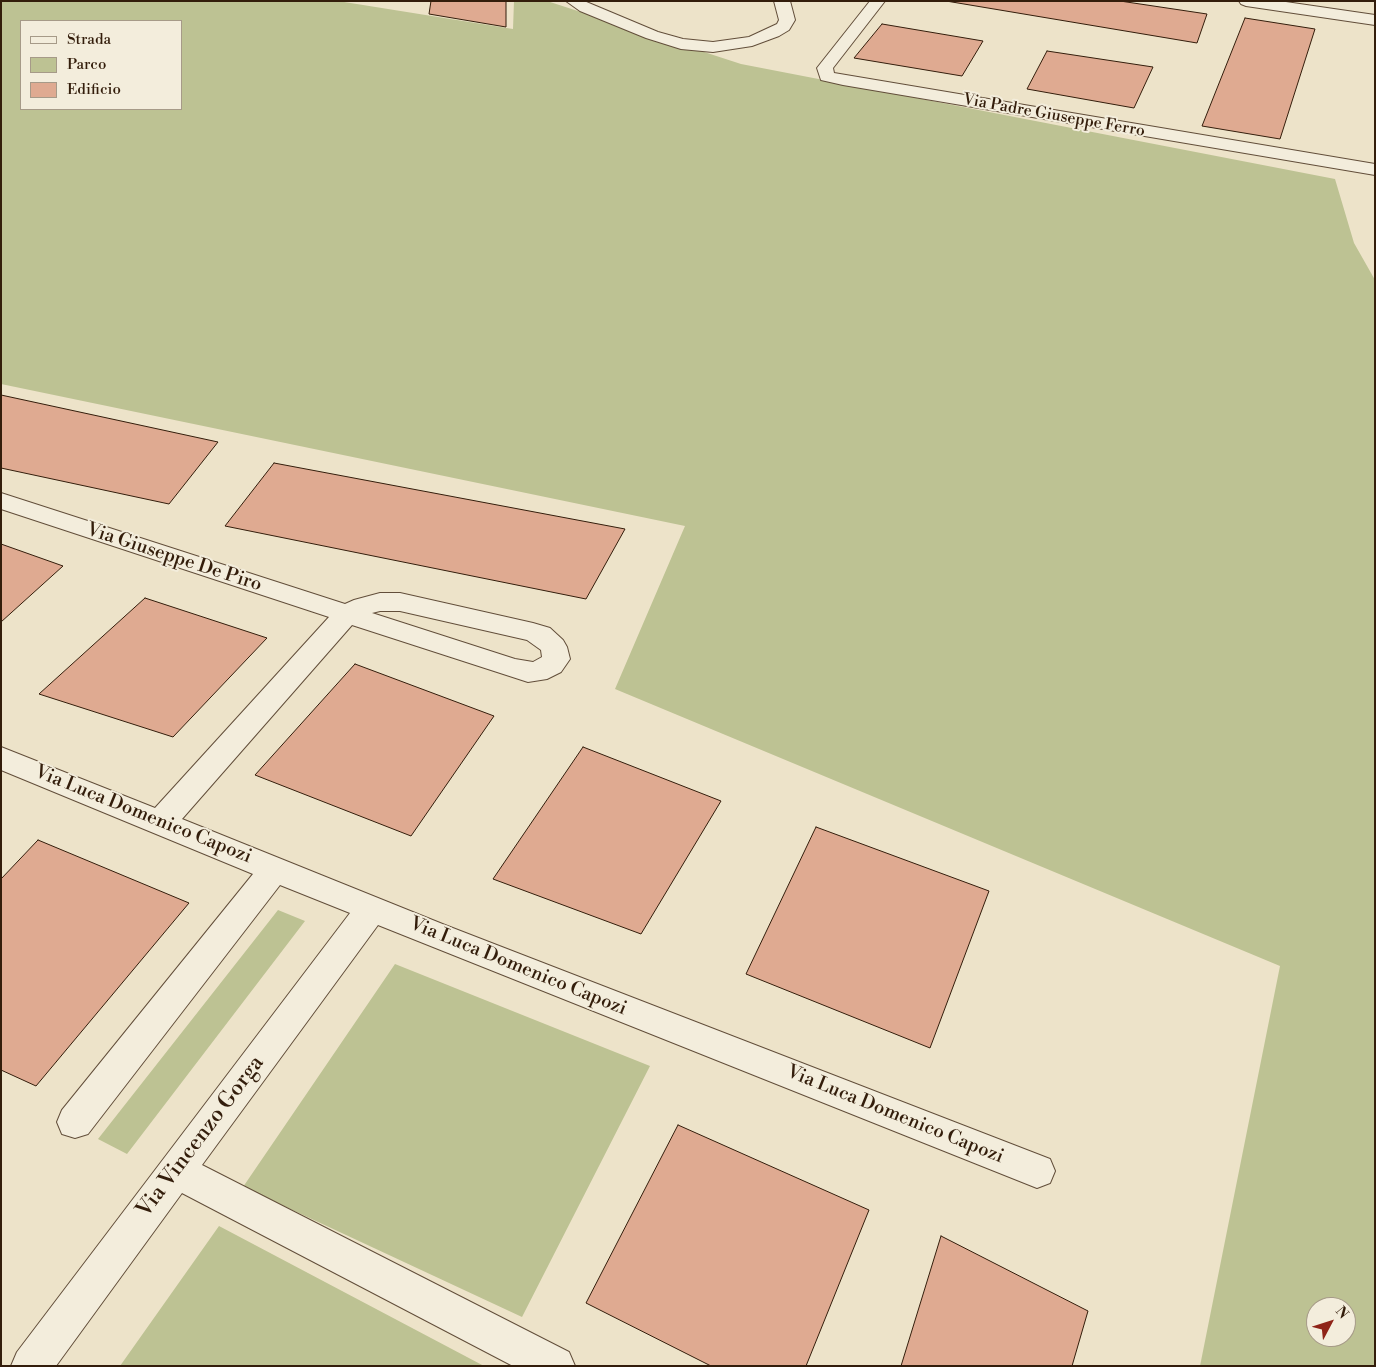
<!DOCTYPE html>
<style>
body{margin:0}
#map{position:relative;width:1376px;height:1367px;overflow:hidden;background:#ede3c9;font-family:"Libre Bodoni",serif}
canvas{display:block}
.frame{position:absolute;inset:0;border:2px solid #331d0b;pointer-events:none}
.legend{position:absolute;left:20px;top:20px;width:162px;height:90px;box-sizing:border-box;background:#f3eddc;border:1px solid #a69a88;margin:0;padding:6px 9px;list-style:none;font-size:15px;color:#331d0b}
.legend li{display:flex;align-items:center;gap:10px;height:25px}
.legend b{width:25px;border:1px solid #a69a88}
.north{position:absolute;left:1306px;top:1297px;width:50px;height:50px;box-sizing:border-box;background:#f3eddc;border:1px solid #a69a88;border-radius:50%;rotate:50deg;font-size:14px;font-weight:700;line-height:20px;text-align:center;color:#331d0b}
.north::after{content:'';display:block;margin:auto;width:18px;height:22px;background:#8f2418;clip-path:polygon(50% 0,100% 100%,50% 72%,0 100%)}
</style>
<div id="map">
<canvas width="1376" height="1367"></canvas>
<div class="frame"></div>
<ul class="legend">
<li><b style="height:6px;background:#f3eddc"></b>Strada</li>
<li><b style="height:14px;background:#bdc293"></b>Parco</li>
<li><b style="height:14px;background:#dfaa91"></b>Edificio</li>
</ul>
<div class="north">N</div>
</div>
<script>
const g = document.querySelector('canvas').getContext('2d');
g.lineJoin = 'round';
function fill(path, color) { g.fillStyle = color; g.fill(path, 'evenodd'); }
const shape = rows => new Path2D(rows.map(r => 'M' + r).join(''));
function strokePath(path, color, width, dash) { g.strokeStyle = color; g.lineWidth = width; g.lineCap = dash ? 'butt' : 'round'; g.setLineDash(dash || []); g.stroke(path); }
function drawText(font, color, halo, rows, align = 'center') {
  g.font = font + ' "Libre Bodoni",serif'; g.lineWidth = 4; g.setLineDash([]); g.textBaseline = 'middle'; g.strokeStyle = halo; g.fillStyle = color; for (const [text, x, y, turn = 0] of rows) {
    g.save(); g.translate(x, y); g.rotate((+turn || 0) * Math.PI / 180); g.textAlign = isNaN(turn) ? turn : align; if (halo) g.strokeText(text, 0, 0); g.fillText(text, 0, 0); g.restore();
  }
}
fill(shape([
 [1,1,338,1,513,29,514,1,547,1,741,64,1335,179,1354,243,1375,280,1375,1366,1200,1366,1280,966,615,689,685,526,1,384],
 [21,21,181,21,181,109,21,109],
 [1316,1307,1346,1307,1346,1337,1316,1337],
 [278,910,305,921,127,1154,98,1139],
 [395,964,650,1066,522,1317,243,1187],
 [219,1226,484,1366,120,1366]
]), '#bdc293');
const building = shape([
 [431,1,506,1,506,27,429,14,431,1],
 [946,1,1120,1,1207,14,1197,43,946,1],
 [1245,18,1315,29,1280,139,1202,126,1245,18],
 [882,24,983,41,962,76,854,58,882,24],
 [1047,51,1153,67,1134,108,1027,89,1047,51],
 [1,395,218,442,169,504,1,468,1,395],
 [274,463,625,529,586,599,225,526,274,463],
 [1,544,63,566,1,622,1,544],
 [145,598,267,638,173,737,39,694,145,598],
 [355,664,494,716,411,836,255,775,355,664],
 [583,747,721,801,641,934,493,879,583,747],
 [816,827,989,891,930,1048,746,974,816,827],
 [38,840,189,903,36,1086,1,1070,1,879,38,840],
 [678,1125,869,1210,806,1366,711,1366,586,1303,678,1125],
 [941,1236,1088,1311,1072,1366,901,1366,941,1236]
]);
fill(building, '#dfaa91');
strokePath(building, '#331d0b', 1);
const minor = shape([
 [566,1,584,1,658,32,683,39,713,42,749,37,777,24,779,20,774,1,790,1,795,20,789,30,779,36,752,46,713,52,681,49,646,38,580,11,566,1],
 [870,1,885,1,833,68,834,73,1375,164,1375,175,843,85,821,80,817,68,870,1],
 [1239,1,1279,1,1375,15,1375,25,1246,6,1241,4,1239,1],
 [1,493,345,604,354,600,380,593,400,593,533,623,550,628,563,640,567,647,570,659,561,672,547,679,528,682,352,625,182,819,445,925,1050,1159,1055,1171,1050,1183,1037,1188,378,925,202,1165,569,1352,575,1366,513,1366,182,1193,56,1366,11,1366,17,1352,350,913,280,885,88,1134,75,1138,62,1134,57,1122,62,1110,253,874,1,770,1,747,155,808,329,617,1,509,1,493],
 [380,611,400,611,527,640,541,650,542,657,533,662,515,659,372,613,380,611]
]);
strokePath(minor, '#624e3a', 2);
fill(minor, '#f3eddc');
drawText('16px', '#331d0b', '#f3eddc', [
 ["Via Padre Giuseppe Ferro",1054,116,10]
]);
drawText('19px', '#331d0b', '#f3eddc', [
 ["Via Giuseppe De Piro",174,558,18],
 ["Via Luca Domenico Capozi",143,815,22],
 ["Via Luca Domenico Capozi",518,967,22],
 ["Via Luca Domenico Capozi",895,1115,22]
]);
drawText('22px', '#331d0b', '#f3eddc', [
 ["Via Vincenzo Gorga",201,1137,-53]
]);
</script>
